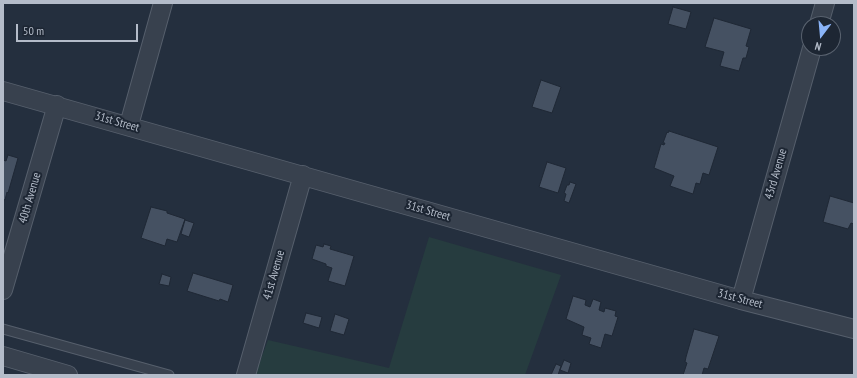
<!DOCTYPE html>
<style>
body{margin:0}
#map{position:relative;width:857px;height:378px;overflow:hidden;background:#242f3e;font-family:"PT Sans Narrow",sans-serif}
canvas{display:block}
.frame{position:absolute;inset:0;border:4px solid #b4bcc9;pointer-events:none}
.north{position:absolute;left:801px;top:16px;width:40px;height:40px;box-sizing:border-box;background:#1d2633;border:1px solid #59626f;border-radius:50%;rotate:196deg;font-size:11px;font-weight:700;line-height:16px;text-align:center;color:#b4bcc9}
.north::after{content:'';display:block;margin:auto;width:14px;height:18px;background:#8ab4f8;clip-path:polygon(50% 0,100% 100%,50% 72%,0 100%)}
.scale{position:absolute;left:16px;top:24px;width:122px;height:18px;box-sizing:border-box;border:2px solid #b4bcc9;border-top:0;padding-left:5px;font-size:12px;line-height:14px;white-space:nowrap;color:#b4bcc9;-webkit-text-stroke:3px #1d2633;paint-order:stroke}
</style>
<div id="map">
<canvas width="857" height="378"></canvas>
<div class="frame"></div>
<div class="north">N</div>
<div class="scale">50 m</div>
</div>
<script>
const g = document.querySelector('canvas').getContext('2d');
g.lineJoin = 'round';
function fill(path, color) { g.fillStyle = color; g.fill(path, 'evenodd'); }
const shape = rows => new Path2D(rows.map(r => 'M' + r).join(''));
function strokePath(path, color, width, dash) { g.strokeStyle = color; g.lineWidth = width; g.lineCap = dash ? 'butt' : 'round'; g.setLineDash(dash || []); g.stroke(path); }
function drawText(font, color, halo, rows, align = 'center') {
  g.font = font + ' "PT Sans Narrow",sans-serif'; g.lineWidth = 4; g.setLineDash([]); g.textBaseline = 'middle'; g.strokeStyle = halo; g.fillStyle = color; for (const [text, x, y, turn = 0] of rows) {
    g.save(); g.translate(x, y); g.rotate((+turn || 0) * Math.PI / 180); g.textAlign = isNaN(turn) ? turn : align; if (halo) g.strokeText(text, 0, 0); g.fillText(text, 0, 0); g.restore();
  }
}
fill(shape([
 [429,237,561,275,525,375,255,375,268,340,389,368]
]), '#263c3f');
const building = shape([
 [673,7,691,12,686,29,668,24,673,7],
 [714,18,751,29,746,46,749,47,746,58,743,58,739,71,720,66,724,52,705,47,714,18],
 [541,80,561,87,552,113,532,107,541,80],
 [669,131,718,147,709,175,703,173,700,184,696,183,693,194,670,186,674,176,654,168,661,144,664,145,665,143,663,143,667,132,668,133,669,131],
 [8,155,18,158,8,193,7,192,5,200,3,199,3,160,6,161,8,155],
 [547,162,566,168,558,193,539,187,547,162],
 [570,182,576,184,569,203,564,201,566,194,564,193,567,185,569,185,570,182],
 [830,196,854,203,854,224,851,223,848,229,823,222,830,196],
 [151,207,167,211,167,213,185,219,177,242,167,239,165,246,141,238,151,207],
 [185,220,194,223,189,237,181,234,185,220],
 [324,244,331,246,330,249,354,256,345,286,328,281,332,268,326,266,326,264,312,259,316,245,323,247,324,244],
 [193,273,233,285,228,302,220,299,219,301,187,291,193,273],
 [162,274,171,277,169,286,159,284,162,274],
 [573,296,586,300,585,305,590,307,593,299,601,302,599,310,604,312,605,308,616,311,615,316,618,317,612,336,605,334,601,348,589,344,591,338,582,335,584,327,566,319,573,296],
 [306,313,322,317,319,328,303,323,306,313],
 [335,314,349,319,344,335,330,331,335,314],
 [694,329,719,336,708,369,704,368,702,375,683,375,687,363,685,362,686,357,694,329],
 [564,360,571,363,568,373,560,370,564,360],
 [556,364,561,366,558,375,551,375,556,364]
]);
fill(building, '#455162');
strokePath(building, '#1f2835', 1);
const lane = shape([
 [3,329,169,375]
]);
const street = shape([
 [819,24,825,3],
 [3,91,741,300,854,329],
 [129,125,163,3],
 [3,290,57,105],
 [741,300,812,48],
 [3,356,68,375],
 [246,375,303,175]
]);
strokePath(lane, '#565f6c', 11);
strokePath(street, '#565f6c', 20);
strokePath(lane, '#38414e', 9);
strokePath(street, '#38414e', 18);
drawText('12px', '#b4bcc9', '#1d2633', [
 ["31st Street",117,122,16],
 ["43rd Avenue",776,174,-74],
 ["40th Avenue",30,198,-74],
 ["31st Street",428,211,16],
 ["41st Avenue",274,275,-74],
 ["31st Street",740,299,15]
]);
</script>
